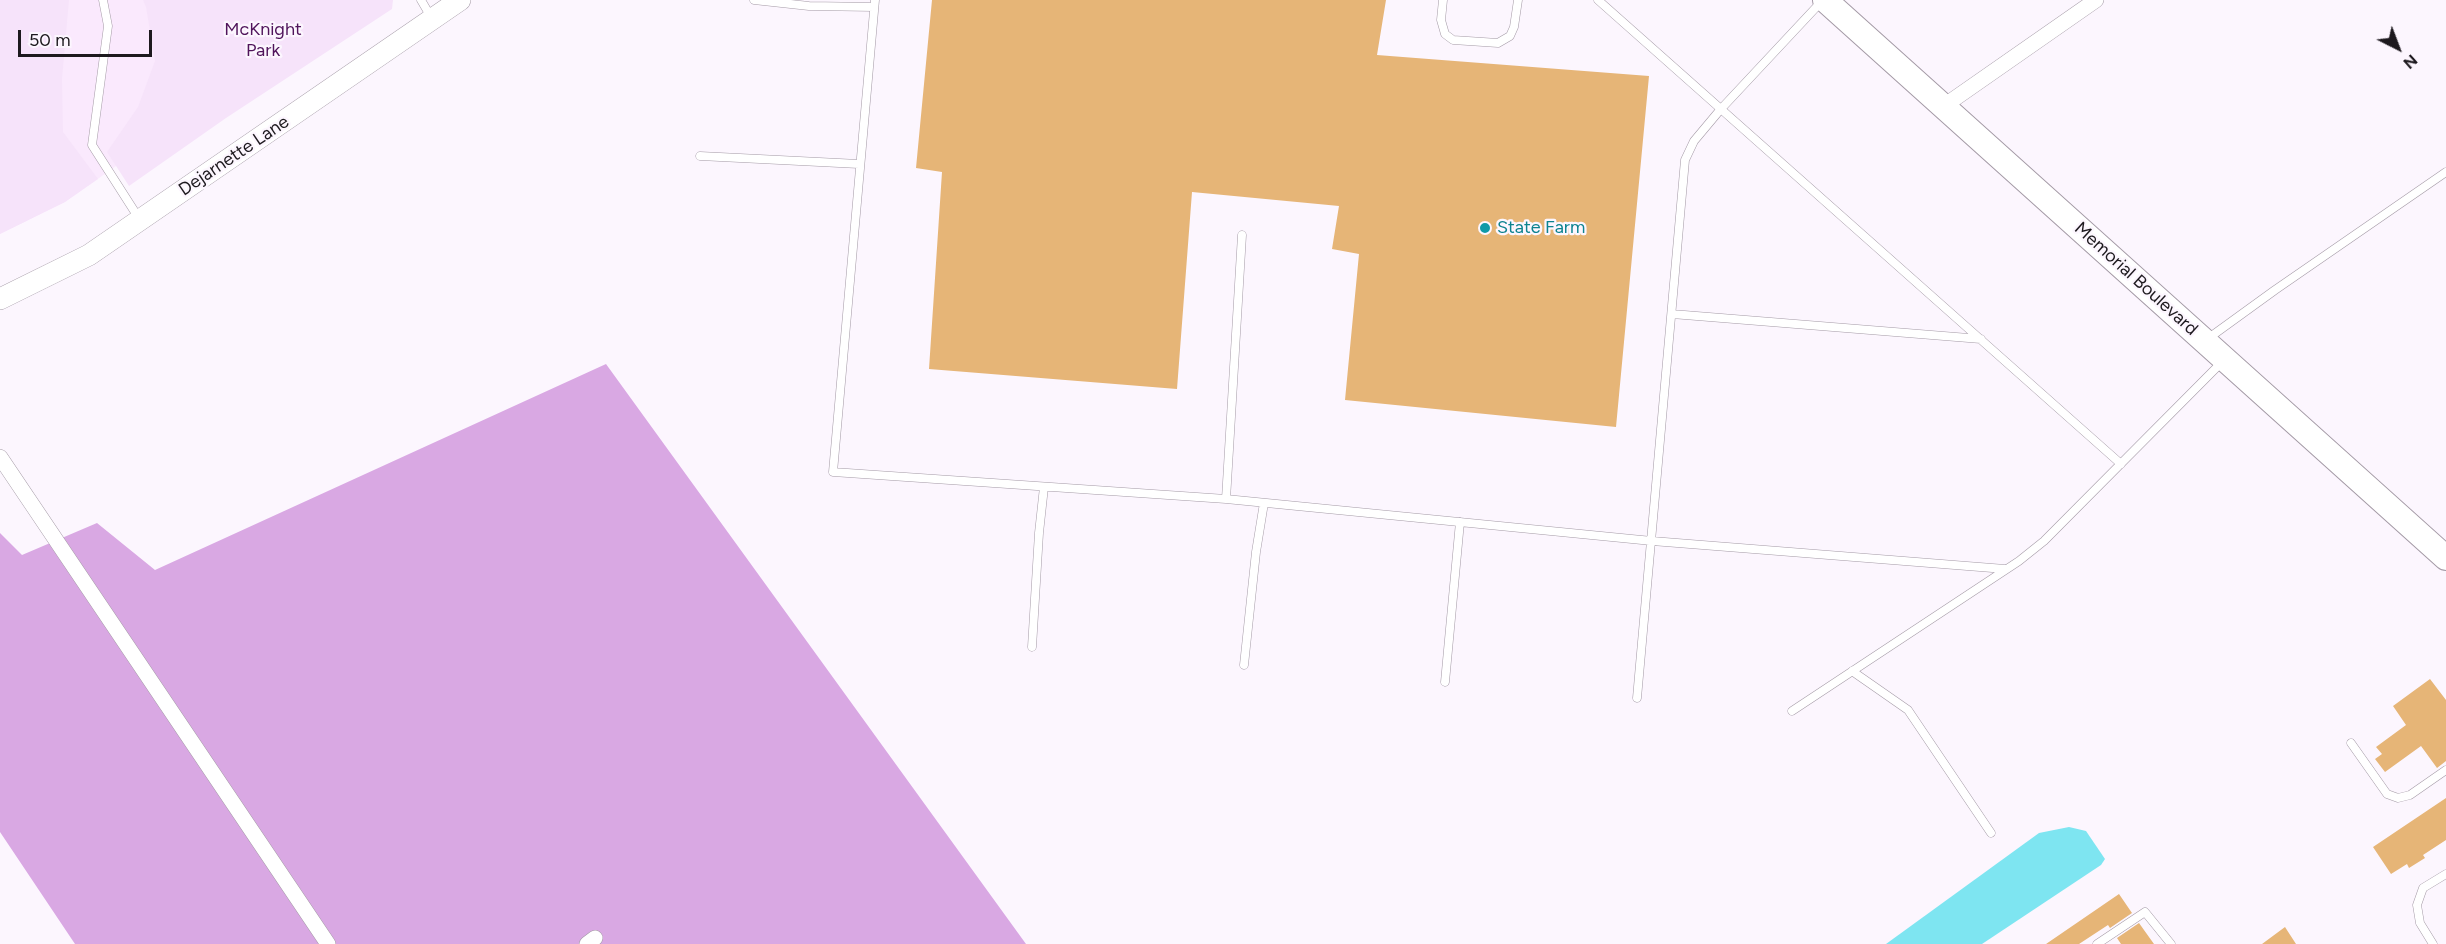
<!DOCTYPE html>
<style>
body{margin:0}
#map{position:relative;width:2446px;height:944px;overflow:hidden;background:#fcf6fe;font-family:Figtree,sans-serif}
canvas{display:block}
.north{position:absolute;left:2368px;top:18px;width:60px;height:60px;-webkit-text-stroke:4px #fcf6fe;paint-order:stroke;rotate:138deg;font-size:16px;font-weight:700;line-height:24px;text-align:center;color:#1d191e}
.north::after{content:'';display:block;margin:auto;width:21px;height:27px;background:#1d191e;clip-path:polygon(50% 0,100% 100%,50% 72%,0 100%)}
.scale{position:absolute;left:18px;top:30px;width:134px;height:27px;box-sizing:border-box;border:3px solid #1d191e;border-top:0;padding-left:8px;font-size:18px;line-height:21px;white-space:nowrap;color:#1d191e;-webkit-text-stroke:4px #fcf6fe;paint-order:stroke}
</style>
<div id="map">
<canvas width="2446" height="944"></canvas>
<div class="north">N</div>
<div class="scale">50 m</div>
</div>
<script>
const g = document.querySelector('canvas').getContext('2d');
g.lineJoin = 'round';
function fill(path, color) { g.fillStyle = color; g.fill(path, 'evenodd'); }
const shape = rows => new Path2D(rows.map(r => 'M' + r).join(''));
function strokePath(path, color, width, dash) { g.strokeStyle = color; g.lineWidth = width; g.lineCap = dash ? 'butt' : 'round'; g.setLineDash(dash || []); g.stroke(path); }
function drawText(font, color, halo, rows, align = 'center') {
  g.font = font + ' Figtree,sans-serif'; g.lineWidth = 4.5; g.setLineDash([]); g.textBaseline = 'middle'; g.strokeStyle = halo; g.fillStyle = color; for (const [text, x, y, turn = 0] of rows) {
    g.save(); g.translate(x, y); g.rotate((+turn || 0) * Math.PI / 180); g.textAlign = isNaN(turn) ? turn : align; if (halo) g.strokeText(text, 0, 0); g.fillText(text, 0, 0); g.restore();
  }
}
fill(shape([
 [0,0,187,0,143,147,65,202,0,234]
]), '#fae9fd');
fill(shape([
 [0,0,69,0,62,79,63,132,98,179,65,202,0,234],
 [143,0,393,0,392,9,226,118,129,186,107,152,138,107,155,61,146,7]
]), '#f6e3fa');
fill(shape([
 [606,364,1026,944,75,944,0,832,0,533,22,555,97,523,155,570]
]), '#d9a8e3');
fill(shape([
 [2069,827,2086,831,2105,859,2101,865,1982,944,1886,944,2039,833]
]), '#7ee5f1');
fill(shape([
 [932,0,1386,0,1377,55,1649,76,1616,427,1345,400,1359,254,1332,249,1339,206,1192,192,1177,389,929,369,942,172,916,168],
 [2430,679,2446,700,2446,761,2437,768,2421,746,2385,772,2375,759,2382,754,2376,747,2406,725,2393,706],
 [2446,798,2446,840,2423,855,2425,858,2409,868,2407,864,2391,874,2373,847],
 [2119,894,2132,913,2110,928,2108,925,2079,944,2046,944],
 [2139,923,2154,944,2121,944,2117,938],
 [2285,927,2296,944,2262,944]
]), '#e6b577');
const service = shape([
 [103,0,108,26,92,145,140,220],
 [421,0,431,17],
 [754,0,809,6,874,7],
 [875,0,833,472,1226,499,1652,541,2005,569],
 [1443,0,1441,20,1445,34,1453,40,1498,43,1510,36,1514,27,1518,0],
 [1598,0,2121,464],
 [700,156,859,164],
 [1672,314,1981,339],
 [2206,340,2275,290,2446,172],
 [1226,499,1242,235],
 [1032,647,1039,533,1044,487],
 [1244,665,1256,552,1264,503],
 [1852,671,1908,710,1991,833],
 [1445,682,1460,522],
 [1637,698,1685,160,1694,141,1720,110,1822,1],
 [1792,711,2019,561,2044,541,2222,362],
 [2351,743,2387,794,2398,798,2410,795,2446,770],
 [2097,944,2145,912,2171,944],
 [2433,944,2420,923,2417,905,2423,888,2446,874]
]);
const minor = shape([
 [1944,106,2096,0],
 [0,457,328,944],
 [587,944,595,938]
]);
const secondary = shape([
 [0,299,89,255,460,0]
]);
const primary = shape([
 [1825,0,2446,558]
]);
strokePath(service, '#a49aa6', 9);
strokePath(minor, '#a49aa6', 16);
strokePath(secondary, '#a49aa6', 22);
strokePath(primary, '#a49aa6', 26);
strokePath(service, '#fff', 8);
strokePath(minor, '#fff', 15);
strokePath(secondary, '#fff', 21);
strokePath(primary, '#fff', 24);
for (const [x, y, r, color] of [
 [1485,228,6,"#0f9aa8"]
]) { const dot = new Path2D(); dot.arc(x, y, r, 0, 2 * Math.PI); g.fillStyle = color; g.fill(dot); strokePath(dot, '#fcf6fe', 2); }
drawText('18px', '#50145b', '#fcf6fe', [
 ["McKnight",263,30],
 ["Park",263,51]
]);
drawText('18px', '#1d191e', '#fcf6fe', [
 ["Dejarnette Lane",234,156,-34],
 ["Memorial Boulevard",2136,279,42]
]);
drawText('18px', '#0d838f', '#fcf6fe', [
 ["State Farm",1497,228]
], 'left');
</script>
